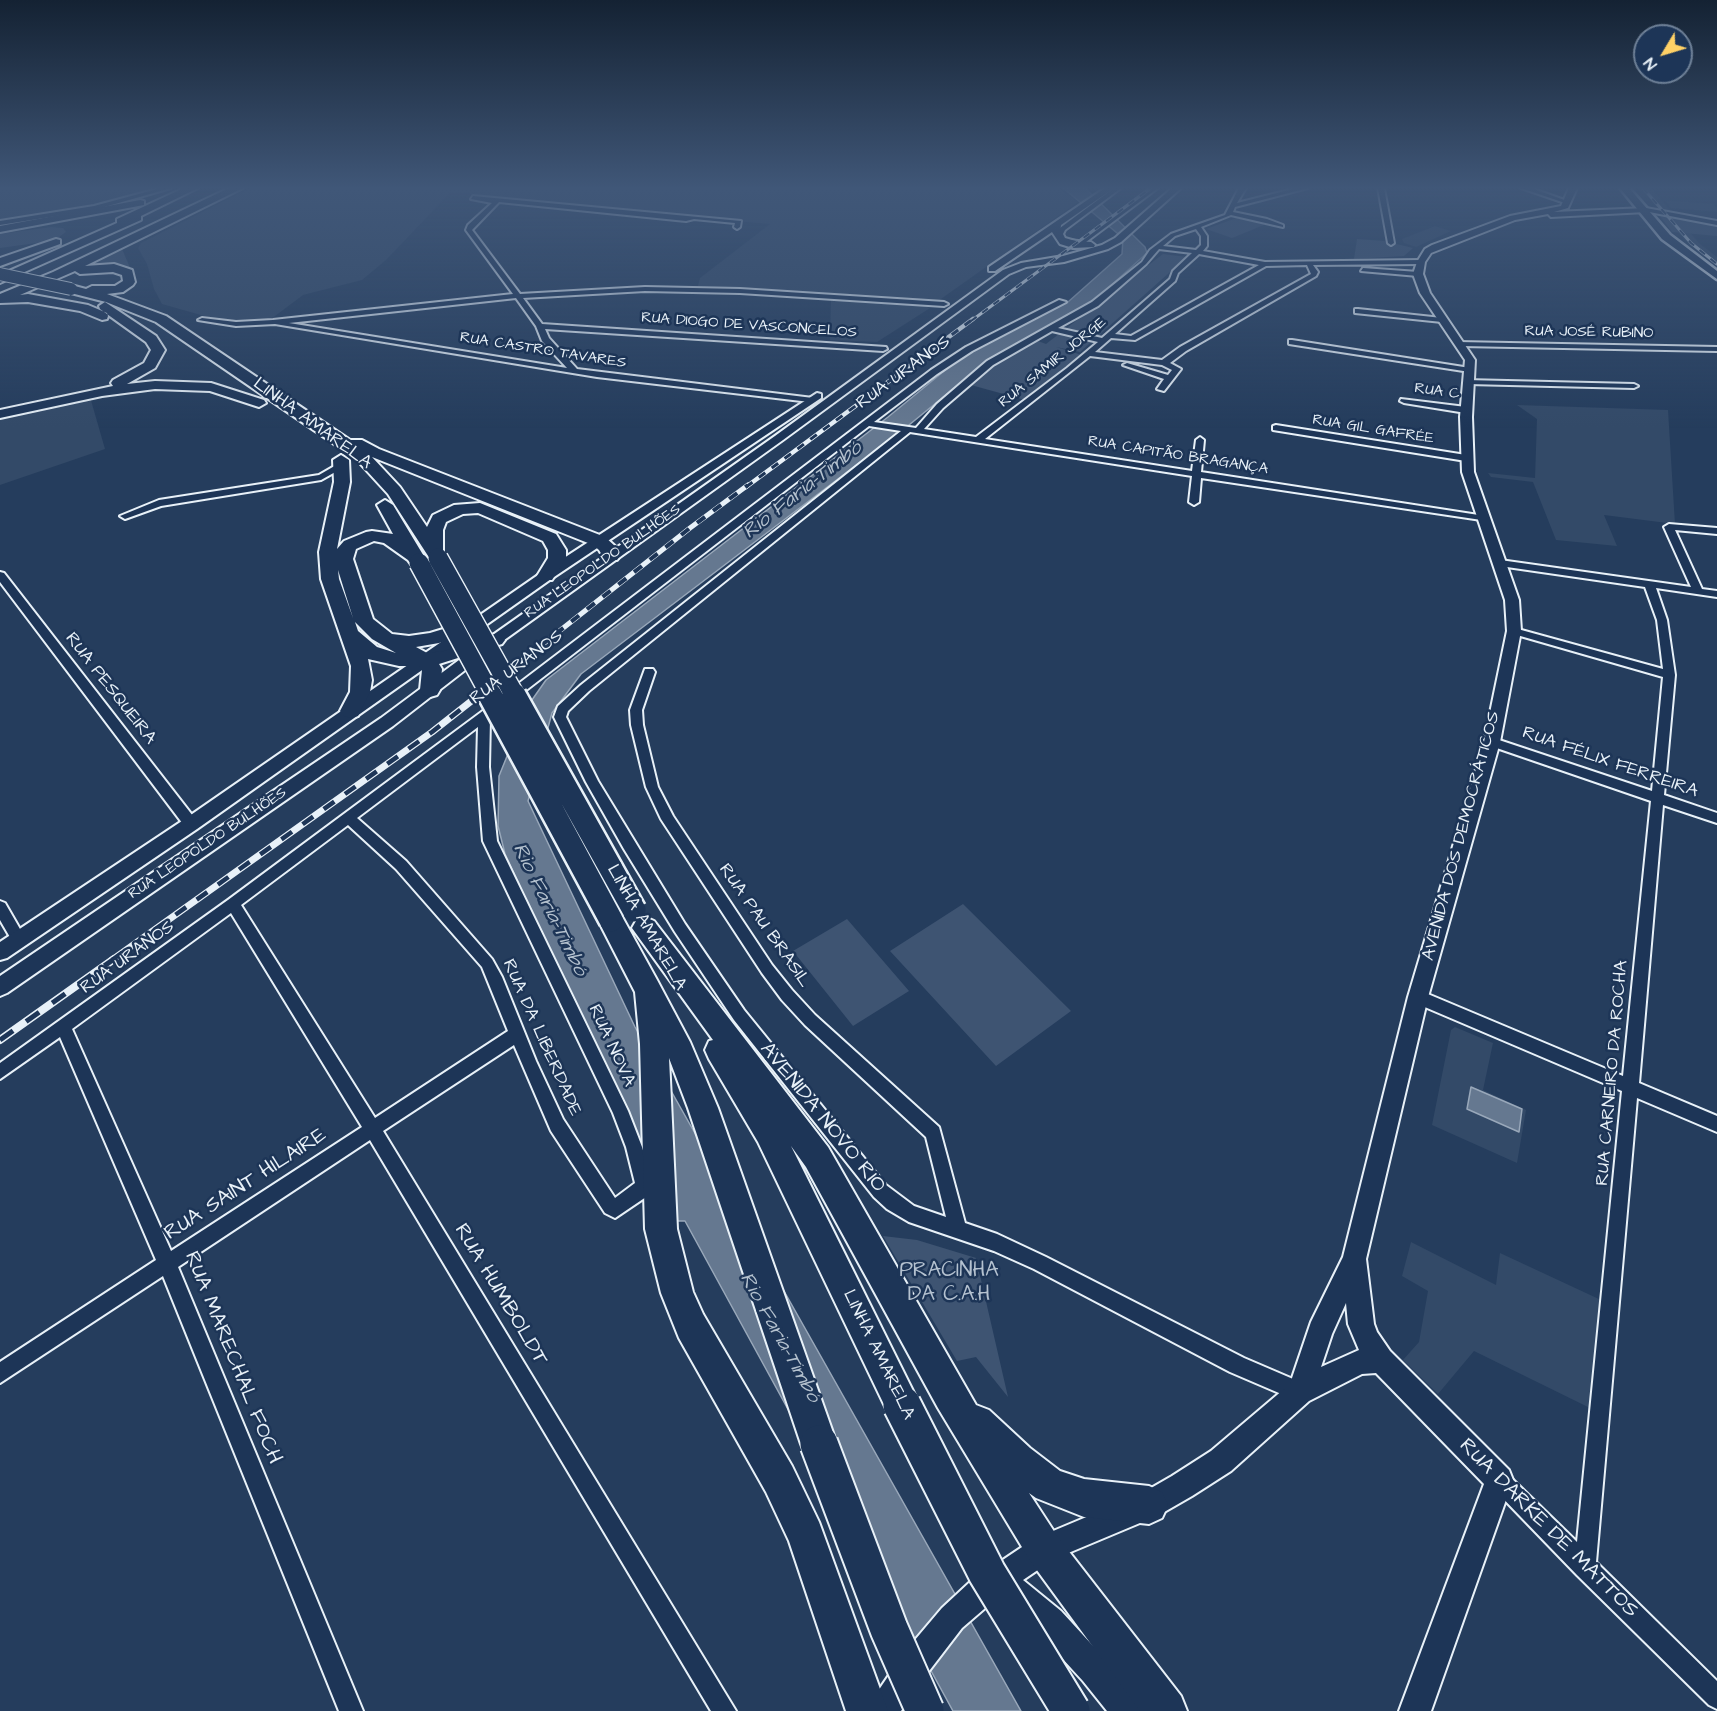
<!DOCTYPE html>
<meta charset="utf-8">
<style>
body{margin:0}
#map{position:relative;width:1717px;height:1711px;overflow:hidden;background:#253d5d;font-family:"Architects Daughter",sans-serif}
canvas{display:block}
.north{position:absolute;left:1633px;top:24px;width:60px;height:60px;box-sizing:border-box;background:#1d3557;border:2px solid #6e8097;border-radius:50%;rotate:232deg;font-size:16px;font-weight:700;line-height:24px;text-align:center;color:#e8f1f8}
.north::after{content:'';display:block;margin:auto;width:21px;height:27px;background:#ffd166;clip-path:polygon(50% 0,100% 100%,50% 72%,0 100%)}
</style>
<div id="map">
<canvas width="1717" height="1711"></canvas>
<div class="north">N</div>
</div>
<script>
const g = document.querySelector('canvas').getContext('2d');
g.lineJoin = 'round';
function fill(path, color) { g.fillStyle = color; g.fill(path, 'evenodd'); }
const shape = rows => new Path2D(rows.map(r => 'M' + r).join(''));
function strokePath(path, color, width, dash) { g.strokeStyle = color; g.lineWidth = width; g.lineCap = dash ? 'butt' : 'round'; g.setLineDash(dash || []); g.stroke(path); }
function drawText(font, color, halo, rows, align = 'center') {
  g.font = font + ' "Architects Daughter",sans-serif'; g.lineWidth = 5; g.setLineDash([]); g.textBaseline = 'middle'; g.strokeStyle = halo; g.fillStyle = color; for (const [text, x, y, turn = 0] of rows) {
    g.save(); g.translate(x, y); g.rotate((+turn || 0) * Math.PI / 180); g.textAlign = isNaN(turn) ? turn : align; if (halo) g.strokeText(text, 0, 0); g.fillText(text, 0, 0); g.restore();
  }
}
fill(shape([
 [0,188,158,188,98,204,0,220],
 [250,188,1059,188,1078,202,938,301,698,286,700,278,770,224,598,209,463,193,450,193,386,260,362,280,303,295,271,319,248,322,215,319,162,304,154,289,147,264,138,248,141,243],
 [1640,188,1651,188,1700,244,1717,257,1717,265,1685,240],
 [1664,200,1713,204,1717,208,1717,212,1671,208],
 [1435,226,1451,231,1416,247,1404,243,1402,239],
 [831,300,925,306,930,308,877,342,830,340],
 [90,397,105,449,0,485,0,416],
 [1517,405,1668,410,1675,524,1604,515,1617,546,1556,540,1533,482,1491,477,1488,473,1535,478,1537,419],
 [1455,1027,1493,1043,1483,1090,1526,1110,1517,1163,1432,1125,1451,1030],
 [1411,1242,1496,1285,1500,1253,1601,1300,1592,1409,1474,1351,1438,1394,1403,1360,1419,1342,1428,1291,1402,1276]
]), '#334a68');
fill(shape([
 [1660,216,1717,225,1717,236,1672,232],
 [1239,217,1264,225,1232,238,1206,229],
 [51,227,63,228,66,232,59,237,44,242,0,248,0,234],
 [1357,239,1384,241,1413,248,1404,256,1354,259],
 [122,249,131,270,123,267,75,269],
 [1163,254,1187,257,1080,352,1056,347,1085,356,1029,401,971,385,985,372,1009,356,1038,341,1046,344],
 [963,904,1071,1011,996,1066,890,951],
 [847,919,909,991,853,1026,793,951],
 [883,1236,917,1240,976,1258,1008,1397,976,1357,957,1361]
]), '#3e5472');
const water = shape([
 [1063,188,1085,188,1145,247,1147,253,1087,307,991,358,909,425,581,674,552,713,528,801,635,1027,1021,1711,953,1711,685,1221,670,1221,638,1143,505,854,498,826,499,776,527,707,546,680,888,417,965,354,1068,302,1122,254,1123,238,1063,188],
 [1471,1087,1522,1109,1519,1132,1467,1109,1471,1087]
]);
fill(water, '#657890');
strokePath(water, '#99a8ba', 1.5);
const street = shape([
 [161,188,171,188,94,210,0,225,0,221,94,206,161,188],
 [1114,188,1121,188,1065,230,1063,234,1065,238,1079,242,1151,188,1158,188,1082,245,1061,240,1057,234,1060,228,1114,188],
 [1239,188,1246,188,1237,203,1297,188,1308,188,1235,207,1233,212,1267,219,1283,225,1283,227,1231,215,1201,227,1207,236,1207,246,1203,251,1265,262,1421,260,1424,262,1421,264,1313,265,1318,272,1316,276,1186,351,1170,363,1181,369,1164,391,1157,389,1164,379,1123,365,1127,363,1168,375,1172,370,1162,365,1090,356,985,439,1192,471,1196,440,1200,437,1204,440,1201,472,1485,516,1490,519,1488,521,1201,478,1199,502,1194,505,1189,502,1192,476,910,432,589,691,568,711,566,717,598,781,685,924,744,1010,886,1185,914,1206,946,1217,926,1137,805,1025,782,1000,762,973,661,819,646,787,631,725,630,710,645,669,653,669,655,672,642,710,643,725,658,787,673,816,772,965,792,990,815,1015,939,1127,965,1223,997,1234,1046,1257,1244,1358,1307,1385,1310,1392,1307,1399,1300,1402,1230,1372,1034,1269,994,1251,909,1222,887,1209,874,1197,734,1020,675,932,624,849,586,782,554,717,558,706,581,685,901,431,869,426,490,718,489,767,497,841,628,1111,642,1147,653,1184,646,1197,615,1218,605,1213,551,1131,514,1045,383,1131,736,1711,711,1711,370,1140,178,1267,363,1711,339,1711,163,1276,0,1383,0,1362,156,1260,60,1037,0,1079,0,1063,228,900,480,713,931,370,966,347,1059,300,1066,302,972,351,937,374,874,422,916,428,937,404,987,361,1092,302,1142,262,1150,250,1171,234,1225,215,1239,188],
 [1196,229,1201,236,1201,245,1196,250,1163,246,1175,236,1196,229],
 [1159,249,1192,253,1173,271,1170,279,1102,338,1058,328,1098,306,1146,264,1159,249],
 [1199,254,1259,265,1131,336,1115,334,1175,281,1178,273,1199,254],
 [1307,265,1311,274,1180,347,1162,360,1095,352,1111,338,1135,340,1266,266,1307,265],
 [1052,331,1098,342,1067,368,976,437,924,429,943,408,993,365,1052,331],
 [478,727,477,767,483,841,613,1113,626,1147,635,1183,615,1198,563,1119,536,1061,502,977,492,959,406,861,357,818,478,727],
 [348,825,396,869,482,967,508,1031,375,1118,241,905,348,825],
 [231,913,362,1127,171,1251,72,1029,231,913],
 [1378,188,1384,188,1394,243,1391,245,1388,243,1378,188],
 [1521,188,1531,188,1570,202,1565,203,1521,188],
 [473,196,741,221,740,227,737,229,734,227,735,223,694,219,686,221,499,202,472,230,520,294,645,287,740,289,944,302,948,304,944,306,740,293,645,291,523,298,542,324,886,347,887,349,883,351,545,329,549,338,577,369,813,398,814,400,810,402,597,377,275,324,236,326,198,320,202,318,236,322,273,320,513,294,466,230,468,225,492,203,471,199,473,196],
 [516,298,536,326,542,341,567,368,289,323,516,298],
 [1646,208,1717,221,1717,225,1644,211,1646,208],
 [1363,268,1418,272,1421,274,1418,276,1361,271,1363,268],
 [1358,309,1442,318,1446,320,1442,322,1355,313,1355,309,1358,309],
 [1292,340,1470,368,1474,370,1470,372,1289,344,1289,340,1292,340],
 [1458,342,1717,347,1717,351,1461,346,1458,346,1458,342],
 [1465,380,1634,384,1638,386,1634,388,1468,384,1465,384,1465,380],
 [1401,399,1466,407,1470,410,1466,413,1404,403,1400,401,1401,399],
 [1276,425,1466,455,1470,458,1466,461,1273,430,1273,426,1276,425],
 [338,464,346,466,321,480,161,506,125,519,120,516,159,500,319,475,338,464],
 [1669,524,1717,528,1717,534,1675,530,1702,589,1717,591,1717,597,1656,588,1667,620,1675,675,1664,795,1717,813,1717,823,1663,805,1639,1083,1717,1116,1717,1132,1637,1098,1596,1562,1717,1681,1717,1709,1709,1705,1577,1575,1492,1487,1489,1480,1492,1473,1499,1470,1506,1473,1577,1542,1622,1091,1413,1002,1410,997,1413,992,1418,990,1423,992,1623,1076,1651,801,1488,745,1486,742,1492,738,1496,739,1652,791,1663,677,1510,633,1509,631,1514,628,1663,669,1657,620,1645,587,1500,566,1495,563,1500,560,1691,587,1664,527,1669,524],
 [0,572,4,573,196,820,198,824,196,828,186,828,0,582,0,572],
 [0,901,5,903,24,936,26,940,24,944,19,946,14,944,0,920,0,901]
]);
const secondary = shape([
 [1105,188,1114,188,1061,225,1060,234,1066,240,1091,242,1095,245,1094,247,1073,248,1060,244,1052,232,995,271,989,271,989,267,1105,188],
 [1172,188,1181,188,1121,242,1108,249,1064,262,1026,267,1009,274,783,440,500,643,393,726,7,993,0,996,0,976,381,718,490,637,775,436,1003,270,1021,263,1063,256,1102,245,1115,238,1172,188],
 [1569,188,1577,188,1568,208,1554,212,1646,208,1650,210,1646,212,1551,217,1548,214,1515,220,1431,253,1425,262,1423,274,1430,293,1475,360,1472,417,1474,472,1519,600,1521,631,1500,742,1428,997,1366,1259,1374,1324,1377,1332,1390,1351,1509,1470,1513,1480,1431,1711,1399,1711,1484,1484,1376,1373,1362,1374,1309,1401,1231,1471,1192,1496,1159,1515,1054,1559,1023,1580,1061,1611,1105,1659,1137,1700,1142,1711,1107,1711,1083,1681,1039,1633,998,1597,962,1628,926,1675,901,1711,867,1711,872,1700,904,1653,942,1608,970,1582,1034,1539,1139,1495,1172,1476,1211,1451,1290,1384,1311,1322,1343,1257,1408,997,1484,742,1507,631,1505,600,1462,472,1460,417,1465,360,1420,293,1413,274,1417,262,1425,249,1432,245,1510,216,1561,206,1569,188],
 [1346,1303,1348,1324,1359,1350,1321,1367,1332,1334,1346,1303],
 [817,393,821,394,821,398,551,579,197,829,7,958,0,960,0,942,185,819,541,573,817,393]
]);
const primary = shape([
 [1620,188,1629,188,1670,235,1717,271,1717,279,1662,239,1620,188]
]);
const highway = shape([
 [184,188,198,188,141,216,141,220,0,283,0,275,117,223,117,219,184,188],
 [229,188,243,188,85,266,114,264,132,270,135,282,133,285,123,292,107,294,166,316,350,440,362,440,379,449,605,537,616,547,620,556,617,560,605,560,599,550,593,545,372,457,400,487,427,527,433,515,454,505,480,503,556,534,566,550,566,558,552,580,540,580,537,576,548,558,548,550,543,541,478,513,463,514,446,522,443,530,443,553,447,558,444,562,432,562,388,494,356,459,156,322,106,302,67,292,65,289,71,285,86,289,92,286,115,286,123,281,122,275,113,272,80,274,75,271,20,295,28,294,88,305,107,313,108,316,107,319,102,320,80,311,28,302,0,303,0,294,53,272,229,188],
 [140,200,144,201,144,205,0,232,0,226,140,200],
 [56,239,60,240,60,244,0,266,0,258,56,239],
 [105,302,156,336,165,350,155,368,127,384,155,381,211,383,264,400,266,403,259,407,210,391,155,389,102,396,0,418,0,410,113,386,111,383,113,380,144,363,151,350,146,342,100,309,99,306,105,302],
 [341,455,349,460,350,482,337,549,344,541,366,532,372,531,393,534,377,505,385,500,393,505,428,563,425,567,413,567,408,560,384,543,374,541,356,549,353,559,373,619,392,634,409,636,430,633,473,620,480,622,483,626,480,630,439,643,416,647,427,653,444,651,495,634,502,636,505,640,502,644,439,664,442,669,440,690,437,695,430,697,423,695,420,690,422,670,419,666,399,666,368,659,372,680,370,692,358,716,351,718,344,716,340,711,350,692,351,666,321,579,319,552,334,482,333,460,341,455],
 [338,570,353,618,339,579,338,570],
 [355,622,372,639,396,653,377,647,358,631,355,622],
 [611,910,620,913,657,980,690,1042,718,1108,837,1444,832,1457,819,1462,806,1457,801,1444,688,1108,669,1058,677,1229,693,1292,703,1314,792,1466,819,1522,888,1711,846,1711,789,1541,766,1492,679,1338,661,1293,645,1229,640,1044,635,992,598,920,602,913,611,910],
 [645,917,654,921,828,1147,976,1405,989,1410,1030,1448,1060,1471,1084,1479,1149,1486,1162,1492,1168,1505,1162,1518,1149,1524,1084,1517,1036,1498,1029,1493,1057,1536,1181,1696,1187,1711,1140,1711,1031,1562,938,1408,806,1167,791,1146,920,1405,914,1417,902,1423,890,1417,758,1142,709,1059,705,1050,709,1041,713,1040,632,928,636,921,645,917]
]);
strokePath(street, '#e8f1f8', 4);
strokePath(secondary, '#e8f1f8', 4);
strokePath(primary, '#e8f1f8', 5);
strokePath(highway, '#e8f1f8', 4);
fill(street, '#1d3557');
fill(secondary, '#1d3557');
fill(primary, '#1d3557');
fill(highway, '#1d3557');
const railFar4 = shape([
 [1643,188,1691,243,1717,264],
 [971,321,1151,188]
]);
const railFar3 = shape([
 [746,487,973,319]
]);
const railFar2 = shape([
 [477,696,690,528,748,485]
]);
const railFar1 = shape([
 [112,960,432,732,479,695]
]);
const rail = shape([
 [0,1040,114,959]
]);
strokePath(railFar4, '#e8f1f8', 3);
strokePath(railFar3, '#e8f1f8', 4.5);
strokePath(railFar2, '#e8f1f8', 5);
strokePath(railFar1, '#e8f1f8', 7);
strokePath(rail, '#e8f1f8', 8);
strokePath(railFar4, '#1d3557', 2, [7]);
strokePath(railFar3, '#1d3557', 3, [8]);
strokePath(railFar2, '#1d3557', 4, [10]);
strokePath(railFar1, '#1d3557', 4.5, [13]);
strokePath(rail, '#1d3557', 5, [16]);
const highwayBridgeFar3 = shape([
 [0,274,71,289]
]);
const highwayBridgeFar2 = shape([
 [438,558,515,696],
 [419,563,491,696]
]);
const highwayBridgeFar1 = shape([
 [490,695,611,920],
 [514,695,634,910]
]);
const highwayBridge = shape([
 [902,1405,987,1573,1071,1711],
 [819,1444,889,1629,925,1711]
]);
strokePath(highwayBridgeFar3, '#e8f1f8', 14, []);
strokePath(highwayBridgeFar2, '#e8f1f8', 22, []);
strokePath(highwayBridgeFar1, '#e8f1f8', 28, []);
strokePath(highwayBridge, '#e8f1f8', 41, []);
strokePath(highwayBridgeFar3, '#1d3557', 12);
strokePath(highwayBridgeFar2, '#1d3557', 19);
strokePath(highwayBridgeFar1, '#1d3557', 23);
strokePath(highwayBridge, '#1d3557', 37);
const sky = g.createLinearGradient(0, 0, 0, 428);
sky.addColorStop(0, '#142233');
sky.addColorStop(0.44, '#405778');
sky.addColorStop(1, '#40577800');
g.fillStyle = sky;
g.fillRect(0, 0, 1717, 428);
drawText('15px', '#e8f1f8', '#1d3557', [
 ["RUA DIOGO DE VASCONCELOS",749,326,4],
 ["RUA JOSÉ RUBINO",1589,333,1],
 ["RUA CASTRO TAVARES",543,351,9],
 ["RUA SAMIR JORGE",1053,363,-39],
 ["RUA C",1437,392,8],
 ["RUA GIL GAFRÉE",1373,430,9],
 ["RUA CAPITÃO BRAGANÇA",1178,456,9],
 ["RUA LEOPOLDO BULHÕES",603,562,-35],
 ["RUA LEOPOLDO BULHÕES",208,844,-34]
]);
drawText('18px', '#e8f1f8', '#1d3557', [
 ["RUA URANOS",904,373,-36],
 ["LINHA AMARELA",312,424,36],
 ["RUA URANOS",517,668,-37],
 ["RUA PESQUEIRA",110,689,52],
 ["RUA FÉLIX FERREIRA",1610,763,19],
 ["AVENIDA DOS DEMOCRÁTICOS",1462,836,-75],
 ["RUA PAU BRASIL",764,926,55],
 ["LINHA AMARELA",646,928,60],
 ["RUA URANOS",128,958,-36],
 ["RUA DA LIBERDADE",541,1038,66],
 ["RUA NOVA",611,1046,65],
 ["RUA CARNEIRO DA ROCHA",1613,1073,-85],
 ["LINHA AMARELA",878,1355,64]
]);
drawText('italic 20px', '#b4c1ce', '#1d3557', [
 ["Rio Faria-Timbó",803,491,-38],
 ["Rio Faria-Timbó",549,910,64],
 ["Rio Faria-Timbó",779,1338,61]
]);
drawText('21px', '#e8f1f8', '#1d3557', [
 ["AVENIDA NOVO RIO",822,1118,51],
 ["RUA SAINT HILAIRE",246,1185,-33],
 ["RUA HUMBOLDT",500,1295,59],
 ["RUA MARECHAL FOCH",232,1358,68],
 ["RUA DARKE DE MATTOS",1548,1529,45]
]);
drawText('21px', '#b5c2d0', '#1d3557', [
 ["PRACINHA",949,1272],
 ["DA C.A.H",949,1296]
]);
</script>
